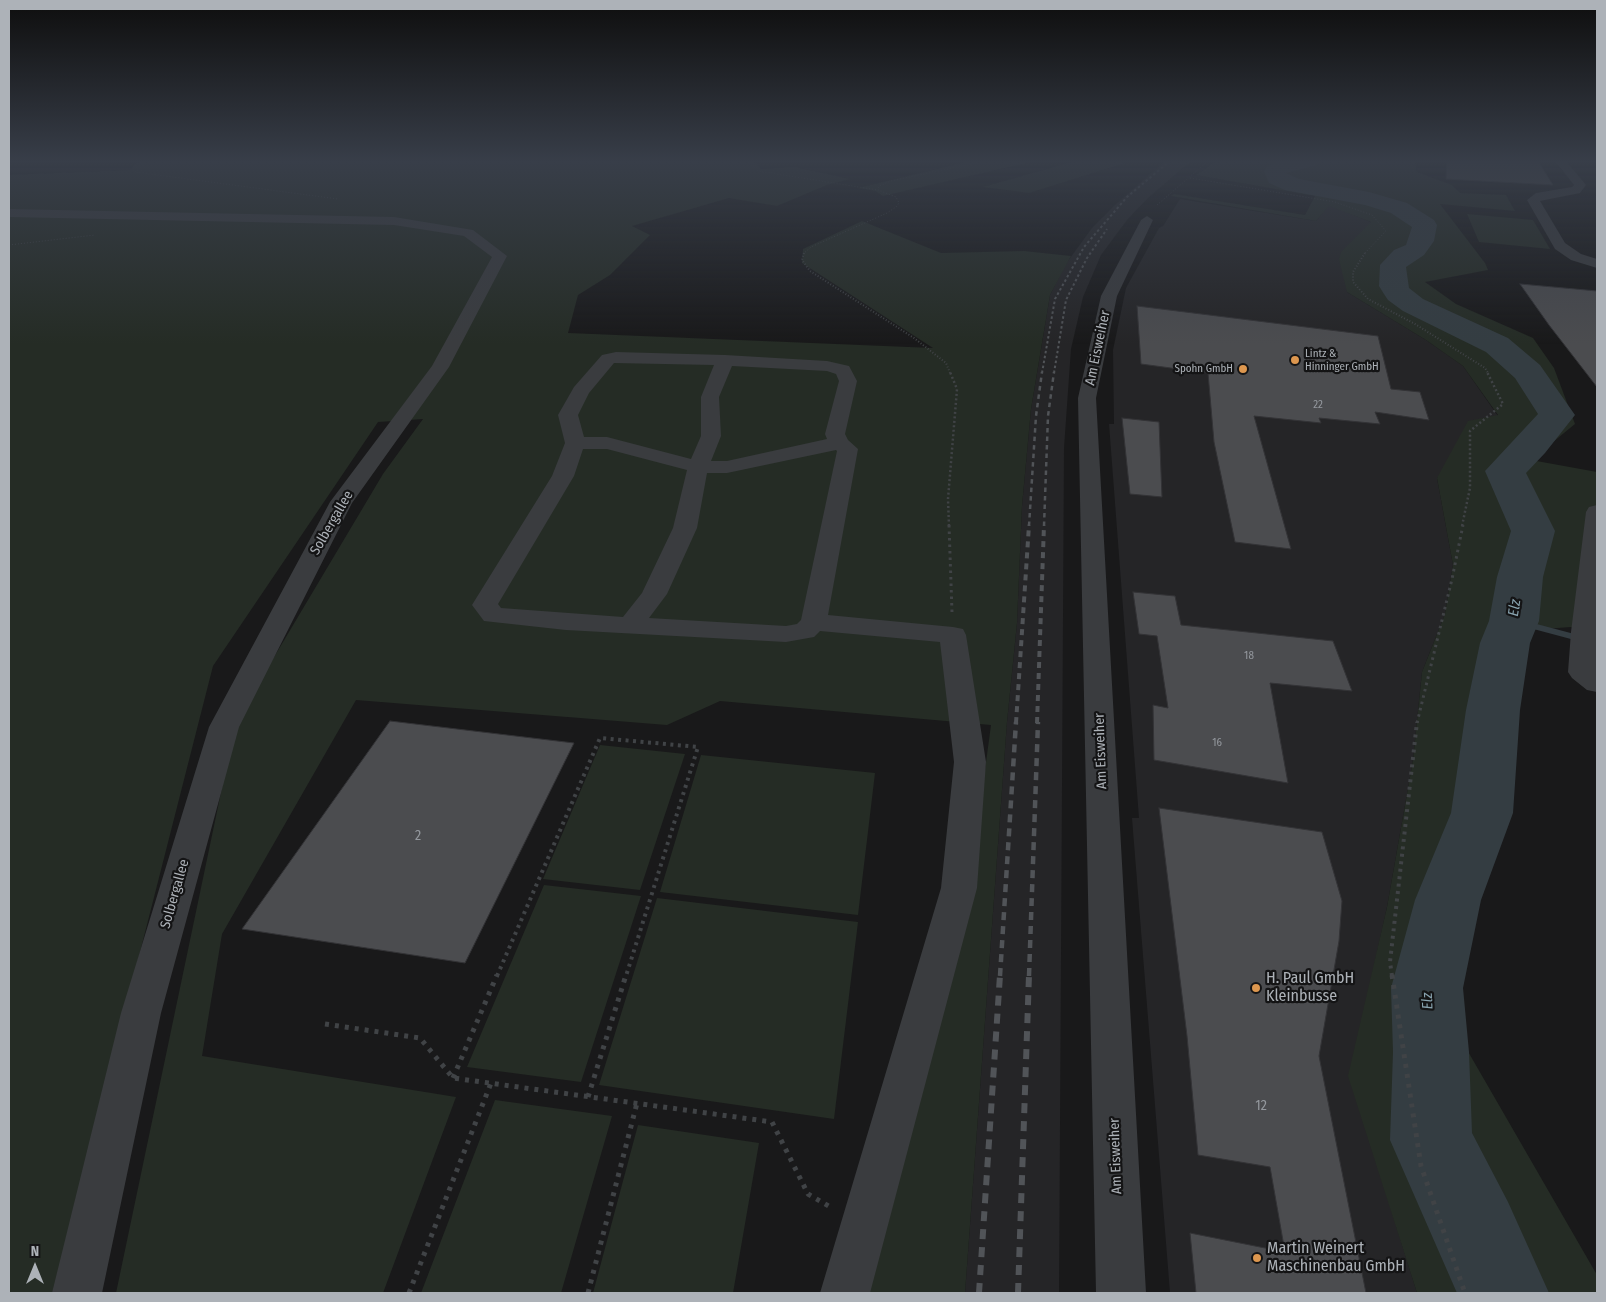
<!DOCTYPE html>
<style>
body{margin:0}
#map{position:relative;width:1606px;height:1302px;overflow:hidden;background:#19191a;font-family:"Fira Sans Condensed",sans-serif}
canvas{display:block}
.frame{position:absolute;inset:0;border:10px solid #adb2b8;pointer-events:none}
.north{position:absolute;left:10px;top:1242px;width:50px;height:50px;-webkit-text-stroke:4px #141415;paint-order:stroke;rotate:0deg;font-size:14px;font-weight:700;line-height:20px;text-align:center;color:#adb2b8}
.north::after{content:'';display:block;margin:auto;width:18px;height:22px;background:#adb2b8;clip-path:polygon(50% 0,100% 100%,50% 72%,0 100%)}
</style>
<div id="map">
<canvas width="1606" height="1302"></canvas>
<div class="frame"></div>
<div class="north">N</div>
</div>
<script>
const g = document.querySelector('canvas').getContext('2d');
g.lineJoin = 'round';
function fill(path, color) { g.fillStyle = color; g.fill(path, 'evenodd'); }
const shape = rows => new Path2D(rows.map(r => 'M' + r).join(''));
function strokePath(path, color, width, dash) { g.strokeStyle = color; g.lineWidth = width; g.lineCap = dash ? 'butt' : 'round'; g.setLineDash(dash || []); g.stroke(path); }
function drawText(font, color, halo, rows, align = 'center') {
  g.font = font + ' "Fira Sans Condensed",sans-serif'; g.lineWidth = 4.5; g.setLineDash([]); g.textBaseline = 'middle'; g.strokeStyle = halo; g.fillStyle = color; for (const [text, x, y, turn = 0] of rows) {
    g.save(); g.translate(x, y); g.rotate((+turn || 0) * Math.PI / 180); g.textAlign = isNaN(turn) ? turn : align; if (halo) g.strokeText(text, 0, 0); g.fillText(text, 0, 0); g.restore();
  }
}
fill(shape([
 [1165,161,1191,161,1148,198,1127,220,1101,255,1083,297,1071,349,1064,448,1059,1293,965,1293,1007,722,1017,623,1022,506,1031,409,1050,295,1065,265,1092,228,1115,205],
 [1180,199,1316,221,1329,205,1371,222,1347,292,1426,340,1463,366,1498,416,1437,478,1453,565,1445,614,1422,672,1413,760,1387,907,1350,1076,1417,1293,1170,1293,1132,818,1139,818,1109,424,1114,424,1113,350,1126,288,1159,228,1163,226]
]), '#252527');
fill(shape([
 [138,161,755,161,761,169,795,167,850,179,827,185,777,206,729,198,632,226,650,235,610,275,578,295,568,333,933,348,802,263,803,249,862,221,941,253,1024,251,1071,256,1050,295,1031,409,1022,506,1017,623,1007,722,965,1293,858,1293,968,897,991,725,720,701,667,725,356,700,222,934,202,1056,456,1097,383,1293,116,1293,236,721,383,474,423,419,378,422,213,666,53,1293,9,1293,9,175,130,170],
 [970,161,1035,161,883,196,875,191,858,188],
 [1075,161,1120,161,1125,163,1029,193,983,187],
 [1217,161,1415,161,1417,172,1452,185,1460,193,1506,195,1515,211,1440,204,1485,263,1488,270,1425,282,1456,304,1533,338,1554,368,1575,424,1531,460,1597,472,1597,638,1571,627,1530,630,1440,1003,1597,1275,1597,1293,1417,1293,1348,1076,1387,907,1413,760,1422,672,1445,614,1453,565,1437,478,1468,421,1498,415,1463,366,1426,340,1347,292,1339,259,1341,252,1371,222,1329,206,1316,221,1171,196,1174,194,1305,215,1315,196,1196,175],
 [1467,214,1533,220,1550,249,1479,242],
 [600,745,685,754,640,890,543,879],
 [701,755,875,773,858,915,660,892],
 [544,885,641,896,581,1082,467,1067],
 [657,898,858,922,834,1119,599,1085],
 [495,1100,612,1116,561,1293,421,1293],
 [638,1125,759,1143,733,1293,593,1293]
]), '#252c25');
fill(shape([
 [1514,618,1597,640,1597,646,1511,623,1510,621,1511,619,1514,618]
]), '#343d42');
fill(shape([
 [1320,161,1317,165,1286,173,1299,179,1369,192,1407,203,1434,220,1437,225,1434,241,1424,255,1406,267,1409,288,1423,299,1508,338,1540,365,1575,415,1545,453,1526,473,1555,531,1543,577,1539,621,1530,643,1520,710,1513,813,1481,900,1463,988,1469,1052,1472,1133,1508,1202,1549,1293,1457,1293,1390,1140,1393,1052,1391,988,1415,900,1451,813,1466,710,1480,643,1489,621,1497,577,1511,531,1485,471,1538,414,1515,378,1486,352,1403,311,1388,300,1384,294,1379,286,1380,265,1394,250,1406,245,1412,227,1391,213,1365,205,1285,190,1269,183,1264,171,1267,167,1277,161,1320,161]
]), '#343d42');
const building = shape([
 [1447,161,1538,161,1553,185,1446,179,1447,161],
 [1520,284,1597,291,1597,387,1549,325,1520,284],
 [1137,306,1378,336,1391,389,1420,392,1429,420,1375,412,1380,424,1319,418,1321,423,1254,416,1291,549,1235,542,1214,442,1208,373,1141,364,1137,306],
 [1122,418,1159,422,1162,497,1130,494,1122,418],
 [1133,592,1175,596,1181,625,1333,641,1352,691,1270,683,1288,783,1154,760,1153,705,1168,708,1157,636,1139,634,1133,592],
 [390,721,574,743,465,963,242,929,390,721],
 [1159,808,1322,832,1342,901,1339,941,1319,1056,1366,1293,1196,1293,1190,1233,1285,1252,1270,1167,1198,1155,1187,1036,1159,808]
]);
fill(building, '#4b4c4f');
strokePath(building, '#333336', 1);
strokePath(shape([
 [147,161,135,172,338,199],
 [749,161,758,171,878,190],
 [1190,178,1335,202,1372,215,1386,231,1364,254],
 [1157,205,1208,161],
 [9,245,95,235],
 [803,254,811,247,887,213,896,207,899,203,896,197,878,190,879,186,891,181,985,161]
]), '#404346', 1, [1, 2]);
strokePath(shape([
 [804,253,802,260,810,271,914,338,946,363,950,373],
 [1365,253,1353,272,1353,282,1368,299,1415,324,1485,368,1488,373]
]), '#404346', 2, [1, 2]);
strokePath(shape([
 [949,526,948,499,957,389,950,372],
 [1462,526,1470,488,1470,431,1503,404,1487,372]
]), '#404346', 2.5, [2, 2.5]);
strokePath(shape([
 [949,525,952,612],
 [1417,723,1452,579,1463,525]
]), '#404346', 3, [2.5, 4]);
strokePath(shape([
 [497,976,600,738,698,747,626,976],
 [1392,976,1390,962,1417,722]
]), '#404346', 4, [3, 4.5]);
strokePath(shape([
 [1392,975,1421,1166,1465,1293],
 [325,1024,420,1038,453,1078,772,1122,808,1194,832,1208],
 [453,1078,497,975],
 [588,1097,626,975],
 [409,1293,491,1083],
 [588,1293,637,1103]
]), '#404346', 5, [4, 6]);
fill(shape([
 [1555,161,1566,161,1586,185,1580,193,1540,201,1565,243,1581,254,1597,259,1597,268,1571,260,1555,249,1527,200,1536,193,1572,187,1574,185,1555,161],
 [9,209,394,217,473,230,507,256,449,367,352,503,239,727,161,1013,102,1293,52,1293,121,1013,209,727,330,502,432,366,492,257,464,236,394,225,9,217,9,209],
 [1147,216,1153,220,1117,296,1096,398,1146,1293,1096,1293,1078,398,1101,296,1141,220,1147,216],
 [616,352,725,355,827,361,849,366,857,381,845,434,848,440,858,449,828,615,953,627,963,629,966,635,986,762,977,888,870,1293,820,1293,941,888,954,762,940,642,820,631,814,637,786,642,566,630,484,621,472,605,552,476,565,443,558,415,574,387,602,355,616,352],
 [614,363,714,365,701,397,701,436,691,459,607,437,584,437,578,415,589,393,614,363],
 [732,366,827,371,836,374,839,381,825,434,827,439,727,461,711,461,721,436,719,397,732,366],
 [583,449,607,449,687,470,673,528,642,593,623,617,501,608,498,604,574,476,583,449],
 [836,450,837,451,801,620,797,624,786,626,649,618,667,594,697,528,707,473,727,473,836,450],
 [1597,505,1596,669,1597,692,1587,690,1572,678,1568,672,1571,632,1586,512,1589,507,1597,505]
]), '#3a3c3f');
strokePath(shape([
 [1042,373,1055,299,1084,247,1127,197,1170,161],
 [1054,373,1066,300,1087,258,1107,229]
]), '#515458', 2, [2.5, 2.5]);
strokePath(shape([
 [1029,526,1036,416,1042,372],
 [1044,526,1048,416,1054,372]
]), '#515458', 2.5, [4.5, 4]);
strokePath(shape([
 [1016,723,1029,525],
 [1037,723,1044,525]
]), '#515458', 4, [6, 5]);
strokePath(shape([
 [1000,976,1016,722],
 [1029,976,1038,722]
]), '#515458', 4.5, [8, 6]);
strokePath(shape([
 [979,1293,1000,975],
 [1018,1293,1029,975]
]), '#515458', 6, [10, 8]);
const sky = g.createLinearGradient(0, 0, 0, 344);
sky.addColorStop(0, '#0e0e0e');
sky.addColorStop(0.47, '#383e49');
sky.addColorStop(1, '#383e4900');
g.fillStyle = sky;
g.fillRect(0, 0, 1606, 344);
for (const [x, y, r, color] of [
 [1295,360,5,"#dd974f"],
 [1243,369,5,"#dd974f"],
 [1256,988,5,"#dd974f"],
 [1257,1258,5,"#dd974f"]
]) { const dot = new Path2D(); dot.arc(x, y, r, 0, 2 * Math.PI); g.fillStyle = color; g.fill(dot); strokePath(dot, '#141415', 2); }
drawText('11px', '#adb2b8', '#141415', [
 ["Lintz &",1305,354],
 ["Hinninger GmbH",1305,367],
 ["Spohn GmbH",1233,369,"right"]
], 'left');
drawText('11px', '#94989e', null, [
 ["22",1318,405],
 ["18",1249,656],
 ["16",1217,743]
]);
drawText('14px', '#adb2b8', '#141415', [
 ["Am Eisweiher",1098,348,-78],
 ["Solbergallee",332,523,-60],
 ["Am Eisweiher",1101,751,-92],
 ["Solbergallee",175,894,-74],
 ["Am Eisweiher",1116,1156,-92]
]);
drawText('14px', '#94989e', null, [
 ["2",418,836],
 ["12",1261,1106]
]);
drawText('italic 15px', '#88a3af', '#141415', [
 ["Elz",1515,608,-81],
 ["Elz",1428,1001,-92]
]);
drawText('16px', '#adb2b8', '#141415', [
 ["H. Paul GmbH",1266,979],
 ["Kleinbusse",1266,997],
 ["Martin Weinert",1267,1249],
 ["Maschinenbau GmbH",1267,1267]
], 'left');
</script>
